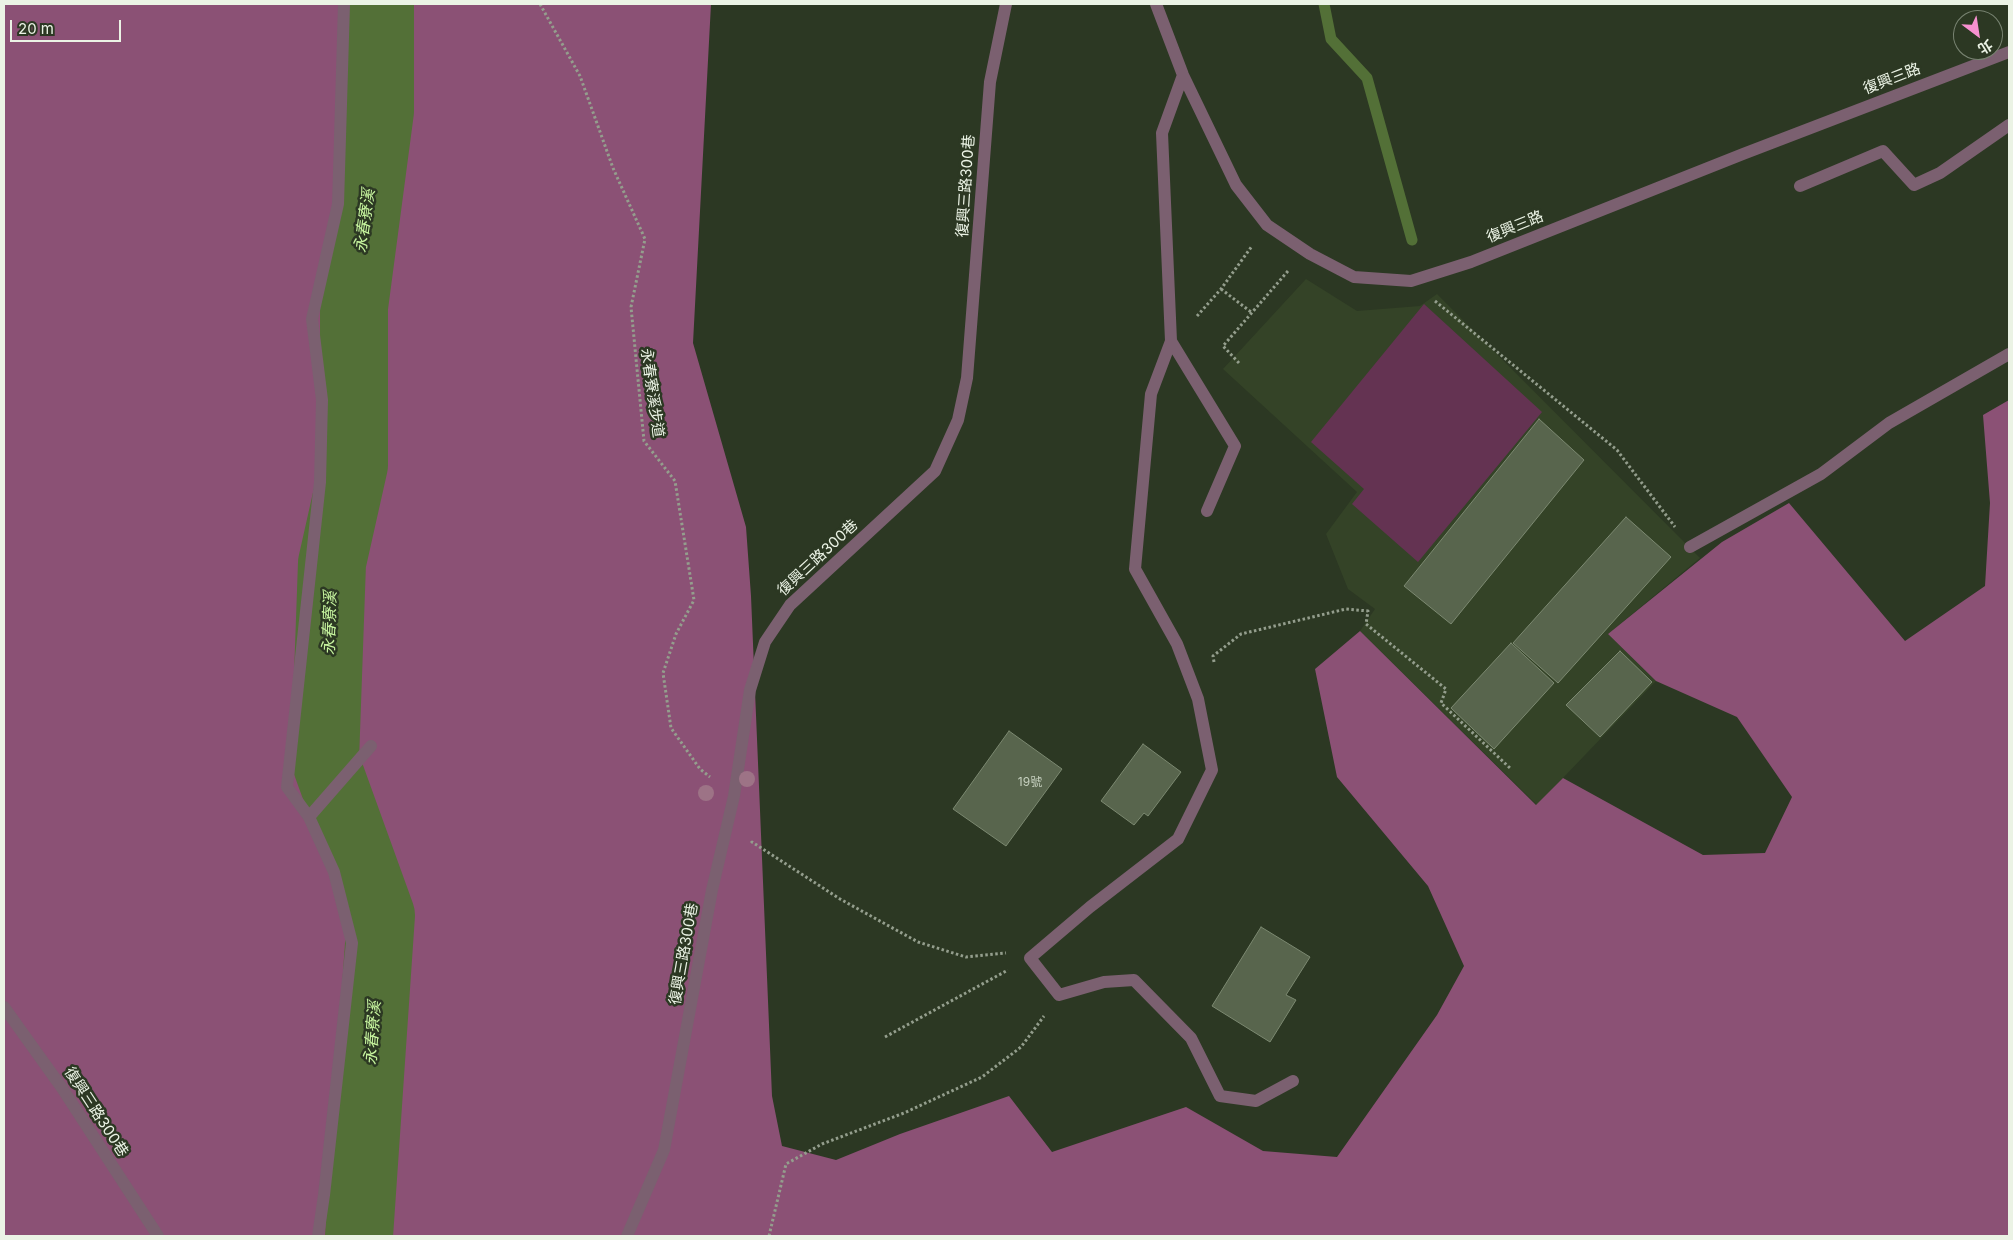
<!DOCTYPE html>
<meta charset="utf-8">
<style>
body{margin:0}
#map{position:relative;width:2013px;height:1240px;overflow:hidden;background:#2c3823;font-family:Inter,"Noto Sans TC",sans-serif}
canvas{display:block}
.frame{position:absolute;inset:0;border:5px solid #ebf3e5;pointer-events:none}
.north{position:absolute;left:1953px;top:10px;width:50px;height:50px;box-sizing:border-box;background:#2c3823;border:1px solid #788371;border-radius:50%;rotate:149deg;font-size:14px;font-weight:700;line-height:20px;text-align:center;color:#ebf3e5}
.north::after{content:'';display:block;margin:auto;width:18px;height:22px;background:#f690cf;clip-path:polygon(50% 0,100% 100%,50% 72%,0 100%)}
.scale{position:absolute;left:10px;top:20px;width:111px;height:22px;box-sizing:border-box;border:2px solid #ebf3e5;border-top:0;padding-left:6px;font-size:15px;line-height:18px;white-space:nowrap;color:#ebf3e5;-webkit-text-stroke:4px #2c3823;paint-order:stroke}
</style>
<div id="map">
<canvas width="2013" height="1240"></canvas>
<div class="frame"></div>
<div class="north">北</div>
<div class="scale">20 m</div>
</div>
<script>
const g = document.querySelector('canvas').getContext('2d');
g.lineJoin = 'round';
function fill(path, color) { g.fillStyle = color; g.fill(path, 'evenodd'); }
const shape = rows => new Path2D(rows.map(r => 'M' + r).join(''));
function strokePath(path, color, width, dash) { g.strokeStyle = color; g.lineWidth = width; g.lineCap = dash ? 'butt' : 'round'; g.setLineDash(dash || []); g.stroke(path); }
function drawText(font, color, halo, rows, align = 'center') {
  g.font = font + ' Inter,"Noto Sans TC",sans-serif'; g.lineWidth = 5; g.setLineDash([]); g.textBaseline = 'middle'; g.strokeStyle = halo; g.fillStyle = color; for (const [text, x, y, turn = 0] of rows) {
    g.save(); g.translate(x, y); g.rotate((+turn || 0) * Math.PI / 180); g.textAlign = isNaN(turn) ? turn : align; if (halo) g.strokeText(text, 0, 0); g.fillText(text, 0, 0); g.restore();
  }
}
fill(shape([
 [1306,279,1357,311,1420,306,1437,294,1700,558,1608,634,1656,681,1537,805,1360,631,1375,609,1348,589,1326,534,1357,492,1223,369]
]), '#344327');
fill(shape([
 [1424,304,1542,412,1418,562,1352,504,1364,489,1311,442]
]), '#643352');
fill(shape([
 [4,4,711,4,693,343,746,527,751,596,772,1096,782,1146,836,1160,900,1134,1009,1096,1052,1152,1186,1107,1263,1151,1337,1157,1437,1015,1464,966,1428,886,1337,777,1315,669,1360,631,1536,805,1563,778,1703,855,1765,853,1792,797,1737,717,1656,681,1608,634,1722,542,1789,503,1905,641,1985,586,1990,503,1983,415,2009,400,2009,1236,4,1236]
]), '#8b5175');
strokePath(shape([
 [1324,4,1331,39,1367,78,1412,240]
]), '#537037', 11);
strokePath(shape([
 [359,1236,381,915,325,760,332,563,354,465,354,307,380,111,380,4]
]), '#537037', 68);
const building = shape([
 [1539,419,1584,460,1451,624,1404,586,1539,419],
 [1626,517,1671,557,1558,683,1513,643,1626,517],
 [1511,643,1554,683,1494,749,1451,708,1511,643],
 [1620,651,1652,682,1600,737,1566,705,1620,651],
 [1009,731,1062,769,1006,846,953,809,1009,731],
 [1143,744,1181,772,1148,816,1144,813,1134,825,1101,801,1143,744],
 [1261,927,1310,957,1286,995,1296,1000,1270,1042,1212,1006,1261,927]
]);
fill(building, '#58654d');
strokePath(building, '#7c8971', 1);
strokePath(shape([
 [540,4,580,76,613,168,645,239,631,307,644,441,675,481,694,600,676,634,663,673,671,728,700,769,710,777],
 [1221,289,1251,312],
 [1435,301,1617,450,1675,527],
 [1197,316,1221,289,1252,246],
 [1239,363,1223,346,1288,271],
 [1214,662,1213,656,1241,634,1346,609,1368,611,1366,624,1446,689,1441,703,1511,769],
 [751,843,752,842,840,899,918,942,966,957,1006,953],
 [885,1037,1008,970],
 [769,1236,786,1164,822,1144,904,1113,982,1077,1021,1047,1044,1016]
]), '#949e8d', 3, [2.5, 2.5]);
strokePath(shape([
 [1800,186,1883,151,1914,185,1940,173,2009,125]
]), '#7b6070', 12);
strokePath(shape([
 [1156,4,1183,75,1236,185,1267,225,1310,254,1354,277,1411,281,1471,262,1743,154,2009,52],
 [1183,75,1162,133,1171,341,1151,394,1135,569,1177,644,1198,699,1212,770,1178,839,1090,907,1030,958,1059,995,1104,982,1134,980,1191,1038,1220,1096,1256,1101,1293,1081],
 [1171,341,1235,446,1207,511],
 [1690,547,1821,474,1889,423,2009,354],
 [309,817,371,746],
 [4,1007,62,1088,158,1236],
 [318,1236,324,1195,352,943,334,872,309,817,287,787,320,482,322,400,312,319,338,204,344,4],
 [627,1236,664,1150,712,890,734,796,750,690,765,642,790,605,935,471,958,420,967,378,990,82,1006,4]
]), '#7b6070', 12);
g.fillStyle = '#9d7386';
for (const [x, y] of [
 [747,779],
 [706,793]
]) { g.beginPath(); g.arc(x, y, 8, 0, 2 * Math.PI); g.fill(); }
drawText('12px', '#c6d0bf', null, [
 ["19號",1030,782]
]);
drawText('15px', '#ebf3e5', '#2c3823', [
 ["復興三路",1892,79,-21],
 ["復興三路300巷",966,186,-86],
 ["復興三路",1515,227,-22],
 ["永春寮溪步道",652,393,82],
 ["復興三路300巷",818,558,-43],
 ["復興三路300巷",684,954,-80],
 ["復興三路300巷",96,1112,57]
]);
drawText('italic 16px', '#c7f59f', '#2c3823', [
 ["永春寮溪",365,221,-82],
 ["永春寮溪",330,623,-88],
 ["永春寮溪",373,1033,-86]
]);
</script>
